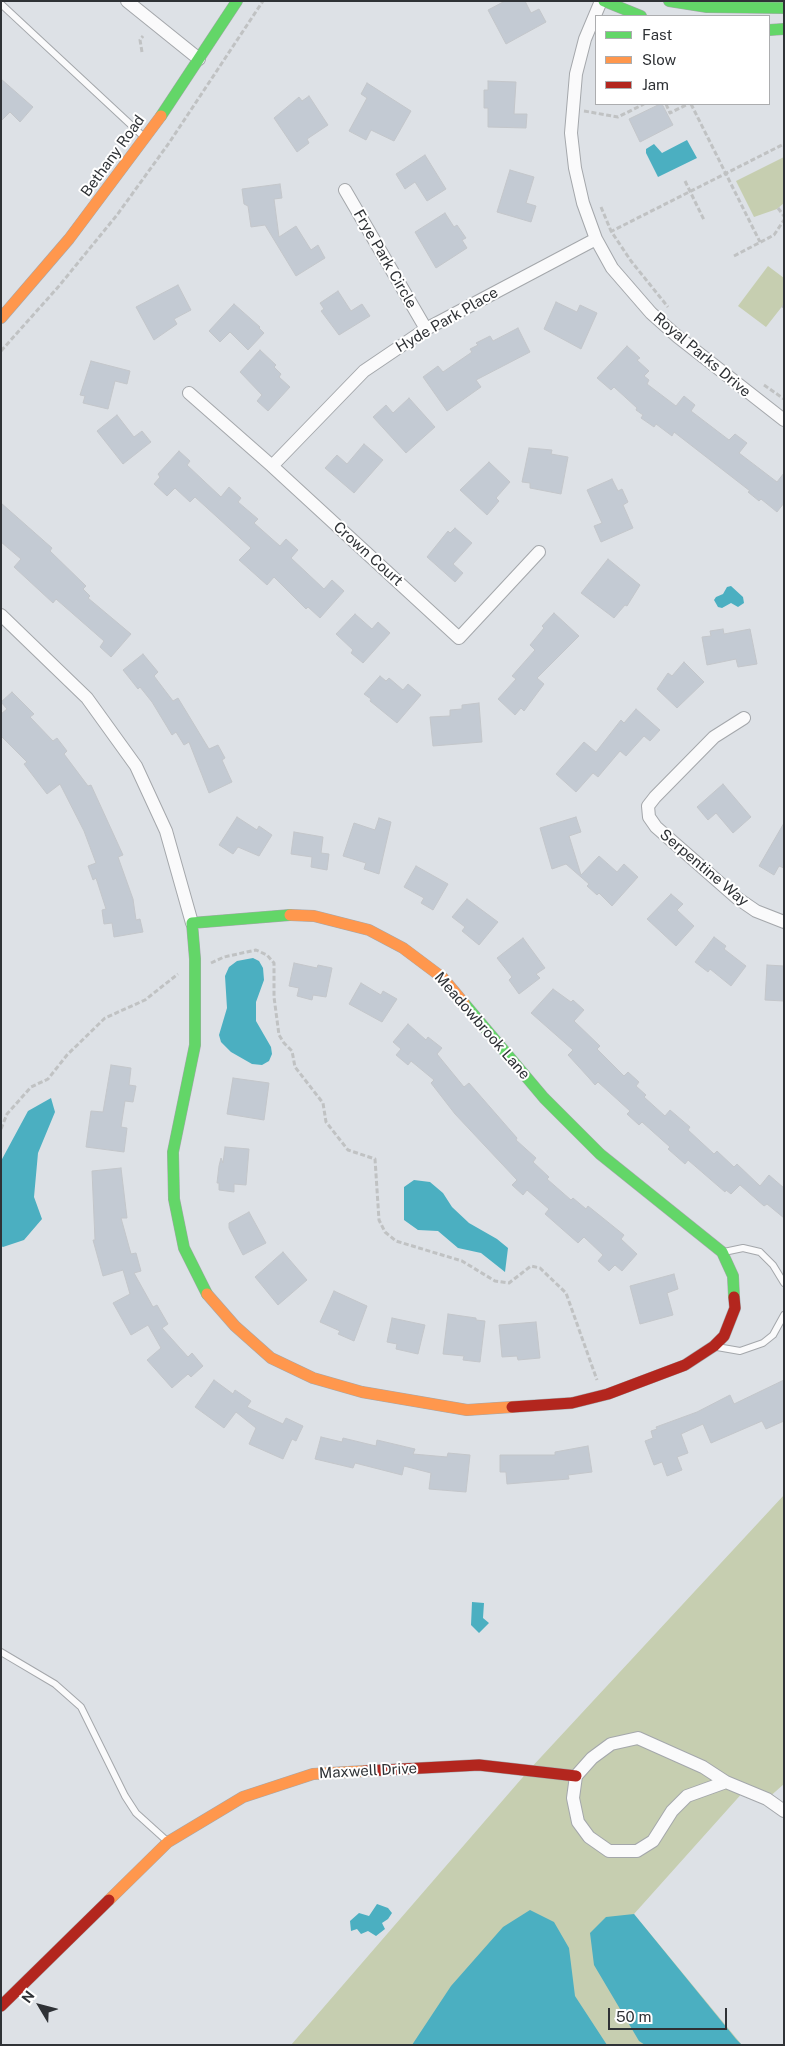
<!DOCTYPE html>
<style>
body{margin:0}
#map{position:relative;width:785px;height:2046px;overflow:hidden;background:#dde1e6;font-family:"Public Sans",sans-serif}
canvas{display:block}
.frame{position:absolute;inset:0;border:2px solid #2f3236;pointer-events:none}
.legend{position:absolute;left:595px;top:15px;width:175px;height:90px;box-sizing:border-box;background:#fff;border:1px solid #acadaf;margin:0;padding:6px 9px;list-style:none;font-size:15px;color:#2f3236}
.legend li{display:flex;align-items:center;gap:10px;height:25px}
.legend b{width:25px;border:1px solid #acadaf}
.north{position:absolute;left:15px;top:1981px;width:50px;height:50px;-webkit-text-stroke:4px #fff;paint-order:stroke;rotate:307deg;font-size:14px;font-weight:700;line-height:20px;text-align:center;color:#2f3236}
.north::after{content:'';display:block;margin:auto;width:18px;height:22px;background:#2f3236;clip-path:polygon(50% 0,100% 100%,50% 72%,0 100%)}
.scale{position:absolute;left:608px;top:2008px;width:119px;height:22px;box-sizing:border-box;border:2px solid #2f3236;border-top:0;padding-left:6px;font-size:15px;line-height:18px;white-space:nowrap;color:#2f3236;-webkit-text-stroke:4px #fff;paint-order:stroke}
</style>
<div id="map">
<canvas width="785" height="2046"></canvas>
<div class="frame"></div>
<ul class="legend">
<li><b style="height:6px;background:#63d668"></b>Fast</li>
<li><b style="height:6px;background:#ff974d"></b>Slow</li>
<li><b style="height:6px;background:#b3261e"></b>Jam</li>
</ul>
<div class="north">N</div>
<div class="scale">50 m</div>
</div>
<script>
const g = document.querySelector('canvas').getContext('2d');
g.lineJoin = 'round';
function fill(path, color) { g.fillStyle = color; g.fill(path, 'evenodd'); }
const shape = rows => new Path2D(rows.map(r => 'M' + r).join(''));
function strokePath(path, color, width, dash) { g.strokeStyle = color; g.lineWidth = width; g.lineCap = dash ? 'butt' : 'round'; g.setLineDash(dash || []); g.stroke(path); }
function drawText(font, color, halo, rows, align = 'center') {
  g.font = font + ' "Public Sans",sans-serif'; g.lineWidth = 4; g.setLineDash([]); g.textBaseline = 'middle'; g.strokeStyle = halo; g.fillStyle = color; for (const [text, x, y, turn = 0] of rows) {
    g.save(); g.translate(x, y); g.rotate((+turn || 0) * Math.PI / 180); g.textAlign = isNaN(turn) ? turn : align; if (halo) g.strokeText(text, 0, 0); g.fillText(text, 0, 0); g.restore();
  }
}
fill(shape([
 [784,157,784,203,777,209,754,217,736,181],
 [768,266,784,278,784,304,766,327,738,306],
 [784,1495,784,1784,767,1799,745,1790,634,1914,742,2045,291,2045,529,1770]
]), '#c6ceb0');
fill(shape([
 [687,140,697,158,658,177,646,153,646,149,654,144,662,153],
 [731,586,743,597,744,603,738,607,731,603,722,608,718,607,714,600,716,597,723,594,727,587],
 [253,958,259,961,263,968,264,980,256,1002,256,1021,271,1047,272,1054,269,1061,262,1065,252,1064,231,1052,221,1042,219,1035,227,1008,225,976,229,967,237,961],
 [51,1098,55,1112,38,1153,34,1197,42,1219,24,1240,3,1247,1,1246,1,1161,28,1111],
 [414,1180,430,1182,443,1193,452,1207,469,1223,497,1239,508,1248,505,1272,481,1253,458,1248,438,1231,418,1230,404,1220,404,1187],
 [472,1602,484,1603,483,1618,489,1623,479,1633,471,1625],
 [377,1904,388,1908,392,1913,388,1919,382,1923,385,1929,376,1936,368,1931,361,1934,357,1929,351,1931,350,1921,359,1913,369,1916],
 [530,1910,554,1922,569,1948,575,1996,607,2045,412,2045,451,1986,503,1927],
 [634,1914,736,2039,742,2045,645,2045,639,2041,594,1965,590,1933,606,1917]
]), '#4bafc1');
const building = shape([
 [505,1,525,1,531,13,539,9,546,22,506,44,488,10,505,1],
 [1,79,33,107,20,122,10,112,1,121,1,79],
 [488,81,516,82,514,114,527,114,526,128,488,127,488,108,484,108,484,90,488,90,488,81],
 [367,83,411,111,394,141,371,130,366,140,349,131,367,98,361,94,367,83],
 [309,96,328,125,307,139,309,143,297,152,274,118,299,97,302,101,309,96],
 [660,104,662,104,673,125,640,142,629,119,660,104],
 [425,155,446,189,427,201,415,182,405,189,396,174,425,155],
 [510,170,534,177,526,203,536,206,531,222,497,212,510,170],
 [280,184,282,198,274,199,279,237,296,226,311,250,318,245,325,258,296,276,265,225,251,227,248,206,244,204,242,189,280,184],
 [445,213,454,227,457,225,466,238,462,240,467,248,436,268,415,232,445,213],
 [178,285,191,310,174,319,177,324,154,340,136,307,178,285],
 [338,291,351,311,362,304,370,316,339,335,321,311,324,309,320,303,338,291],
 [556,302,577,312,580,305,597,313,581,349,544,329,556,302],
 [234,304,260,327,259,328,264,333,248,350,230,332,220,342,209,331,234,304],
 [518,328,530,352,476,380,481,387,447,411,423,377,438,366,443,372,472,352,470,349,478,345,476,343,490,336,493,341,518,328],
 [627,346,640,358,637,360,649,371,644,376,649,380,647,384,676,406,684,396,695,405,691,411,729,440,735,434,747,443,739,453,777,482,784,473,784,503,777,512,761,499,759,501,748,492,750,491,674,432,672,436,656,424,654,427,641,418,643,415,636,410,637,408,614,387,611,390,597,378,627,346],
 [260,350,276,365,274,367,281,374,279,377,290,387,268,411,257,401,262,395,240,372,260,350],
 [91,361,130,371,127,384,115,381,108,409,83,403,85,396,80,395,91,361],
 [409,398,435,427,406,453,373,417,386,405,393,413,409,398],
 [117,415,134,437,142,431,151,442,123,464,97,431,117,415],
 [364,444,383,460,354,493,325,468,337,455,347,464,364,444],
 [529,448,552,450,551,454,568,457,561,494,530,488,530,483,522,482,529,448],
 [179,451,190,461,187,465,221,497,229,487,241,498,238,502,258,519,254,523,280,546,286,539,298,550,291,558,324,589,332,580,344,591,320,618,308,607,306,609,274,577,267,585,239,560,251,548,195,497,190,502,175,488,167,496,154,484,160,477,158,474,179,451],
 [489,462,510,482,496,498,499,501,487,515,460,490,489,462],
 [612,479,618,491,622,489,628,502,623,505,633,528,601,542,594,526,602,523,587,490,612,479],
 [1,503,52,548,50,551,86,586,83,589,90,596,88,598,131,634,111,657,100,647,104,641,56,599,53,603,14,567,21,559,1,542,1,503],
 [455,528,472,543,453,564,463,573,455,582,427,557,448,531,450,533,455,528],
 [608,559,640,585,627,606,625,605,614,618,581,593,608,559],
 [554,613,579,636,537,678,544,684,524,711,521,708,515,715,498,699,516,679,512,676,535,650,530,645,544,628,542,626,554,613],
 [355,614,372,629,378,622,390,633,363,663,351,653,353,650,336,634,355,614],
 [723,629,724,634,750,629,757,664,738,667,736,659,707,665,702,637,711,636,710,631,723,629],
 [143,654,158,672,154,676,173,701,178,698,209,749,218,745,225,758,222,760,232,782,209,793,189,742,184,745,176,732,172,735,152,702,140,687,138,689,123,670,143,654],
 [684,662,704,682,677,708,657,689,668,673,672,676,684,662],
 [380,676,386,681,389,678,403,690,408,684,421,695,397,723,370,701,371,699,364,694,380,676],
 [12,692,34,714,30,717,53,741,57,738,67,751,64,754,88,786,91,785,123,855,118,857,133,899,136,920,140,919,143,932,114,937,112,923,104,924,102,910,106,909,96,878,93,880,88,866,96,863,84,831,60,784,47,794,24,764,27,762,1,736,1,714,7,709,1,702,12,692],
 [479,703,482,742,433,746,430,717,450,716,450,710,462,709,462,705,479,703],
 [636,709,660,730,650,741,644,736,626,756,620,751,598,777,593,773,576,792,556,774,584,742,596,752,621,720,624,723,636,709],
 [723,784,751,817,733,833,716,813,708,820,697,807,723,784],
 [237,817,257,830,259,826,272,835,259,856,238,847,233,854,219,845,237,817],
 [576,817,581,832,569,836,581,875,599,856,617,872,624,864,638,877,612,906,599,893,597,895,587,886,589,884,566,864,552,869,540,828,576,817],
 [379,818,391,822,379,874,364,869,366,863,343,856,354,823,375,830,379,818],
 [784,823,784,868,779,866,774,875,759,866,784,823],
 [294,832,323,837,321,853,329,854,327,870,311,867,312,857,291,854,294,832],
 [416,866,448,884,433,910,421,903,424,898,404,887,416,866],
 [671,894,683,904,677,910,694,926,676,946,647,919,671,894],
 [467,899,498,922,479,945,462,931,465,927,452,917,467,899],
 [714,937,726,946,724,949,746,966,731,986,710,969,708,972,695,962,714,937],
 [523,938,545,968,536,974,540,978,519,994,509,980,512,977,497,958,523,938],
 [294,963,317,968,318,965,332,968,326,997,313,995,312,1000,297,996,299,988,289,986,294,963],
 [767,965,784,966,784,1001,765,1000,767,965],
 [361,983,381,995,383,991,397,999,382,1022,349,1004,361,983],
 [553,989,571,1002,573,1000,584,1010,574,1021,600,1046,597,1049,624,1076,628,1072,639,1082,636,1086,646,1095,644,1097,665,1116,670,1110,690,1127,688,1130,714,1154,717,1151,734,1167,737,1164,760,1186,769,1175,784,1188,784,1218,767,1204,764,1206,740,1185,731,1194,726,1190,725,1192,688,1160,685,1164,668,1149,670,1147,642,1122,639,1125,627,1114,630,1111,598,1082,595,1085,589,1078,568,1055,573,1050,531,1013,553,989],
 [408,1024,426,1040,428,1037,442,1048,437,1054,464,1087,469,1083,517,1138,516,1140,536,1158,533,1162,549,1177,547,1179,571,1200,573,1198,586,1209,588,1206,624,1235,621,1239,637,1254,622,1271,615,1265,609,1271,598,1261,603,1255,584,1237,578,1243,545,1214,549,1209,527,1190,523,1195,512,1185,517,1180,455,1114,431,1083,434,1080,411,1061,408,1065,396,1055,401,1049,393,1042,408,1024],
 [111,1065,131,1068,129,1085,136,1086,133,1102,125,1101,121,1127,127,1128,124,1152,86,1147,91,1111,103,1112,111,1065],
 [233,1078,269,1083,264,1120,227,1114,233,1078],
 [225,1147,249,1149,246,1185,234,1184,234,1192,219,1190,219,1183,217,1183,219,1166,221,1158,223,1163,225,1147],
 [121,1168,127,1218,121,1218,131,1254,136,1253,141,1271,134,1273,153,1307,157,1305,168,1324,162,1328,188,1357,192,1353,203,1366,191,1377,188,1374,172,1388,147,1360,161,1348,148,1325,131,1335,113,1303,130,1294,123,1270,103,1276,93,1240,95,1240,92,1171,121,1168],
 [249,1212,266,1243,243,1255,229,1228,229,1223,249,1212],
 [283,1252,307,1280,278,1305,255,1277,283,1252],
 [674,1274,678,1289,667,1293,673,1315,640,1324,630,1286,674,1274],
 [334,1291,367,1306,354,1341,338,1334,340,1331,320,1322,334,1291],
 [448,1314,476,1318,476,1320,485,1321,480,1362,463,1360,464,1356,443,1354,448,1314],
 [392,1318,425,1325,418,1354,396,1349,397,1344,387,1342,392,1318],
 [536,1322,540,1358,518,1360,517,1356,502,1357,499,1325,536,1322],
 [214,1380,233,1394,235,1390,251,1401,247,1407,283,1424,286,1418,303,1426,296,1441,292,1439,283,1459,249,1444,256,1428,236,1412,224,1428,195,1407,214,1380],
 [784,1380,784,1421,766,1429,762,1421,711,1443,703,1424,681,1434,688,1453,677,1457,682,1470,667,1476,662,1462,654,1465,645,1441,653,1438,651,1431,657,1429,656,1427,697,1412,730,1395,734,1404,784,1380],
 [321,1437,342,1442,343,1438,376,1446,377,1440,415,1449,413,1454,447,1457,448,1453,470,1455,466,1492,429,1489,431,1473,404,1466,402,1475,355,1463,353,1468,315,1459,321,1437],
 [588,1446,592,1472,568,1475,569,1479,507,1484,506,1472,500,1472,500,1455,555,1455,555,1452,588,1446]
]);
fill(building, '#c3cad3');
strokePath(building, '#c3c6ca', 1);
const lane = shape([
 [1,4,144,137],
 [724,1252,743,1248,760,1252,773,1265,784,1283],
 [717,1347,740,1351,763,1343,773,1335,784,1315],
 [1,1652,55,1684,81,1707,125,1796,136,1813,167,1841]
]);
const street = shape([
 [127,1,199,59],
 [601,1,585,39,576,74,571,133,575,168,583,203,596,239,612,268,651,313,678,337,784,420],
 [345,190,426,329],
 [189,393,272,466,459,638,539,552],
 [272,466,364,371,426,329,596,239],
 [1,615,87,698,136,766,166,831,192,923],
 [744,718,714,737,655,797,648,806,649,817,656,827,737,898,756,911,784,922],
 [726,1782,687,1796,672,1811,653,1841,637,1851,609,1851,589,1837,578,1822,573,1798,576,1776,592,1758,611,1744,638,1738,703,1767,726,1782,767,1799,784,1811]
]);
const fast = shape([
 [604,1,641,16],
 [669,1,707,7,784,8],
 [769,30,784,29],
 [161,116,237,1],
 [464,1003,544,1098,600,1154,722,1252,733,1276,734,1297],
 [207,1294,184,1248,174,1199,173,1152,195,1045,195,959,192,923,290,915]
]);
const slow = shape([
 [1,318,69,239,161,116],
 [290,915,314,916,369,930,403,948,443,978,464,1003],
 [207,1294,235,1326,271,1358,313,1378,362,1392,467,1410,512,1407],
 [109,1900,168,1842,243,1797,313,1774,365,1771]
]);
const jam = shape([
 [512,1407,572,1403,608,1394,685,1365,714,1346,724,1336,735,1308,734,1297],
 [365,1771,479,1765,576,1776],
 [1,2006,109,1900]
]);
strokePath(lane, '#a4a7ab', 8);
strokePath(street, '#a4a7ab', 14);
strokePath(fast, '#a4a7ab', 12);
strokePath(slow, '#a4a7ab', 12);
strokePath(jam, '#a4a7ab', 12);
strokePath(shape([
 [142,52,140,40,143,36],
 [666,104,670,113,688,104],
 [691,104,760,242],
 [584,111,618,117,644,104],
 [685,181,704,220],
 [601,207,611,231,631,261,668,307],
 [778,208,784,216],
 [610,232,784,144],
 [734,256,774,235,784,220],
 [782,306,784,307],
 [1,351,59,286,117,215,169,143,263,1],
 [764,385,784,399],
 [211,963,224,957,256,950,267,955,274,963,274,997,279,1035,284,1043,292,1051,295,1067,323,1103,326,1122,348,1150,375,1159,379,1220,385,1232,396,1241,462,1261,495,1281,509,1283,531,1266,540,1268,566,1293,597,1380],
 [1,1129,7,1114,31,1087,48,1079,67,1055,105,1018,145,1000,178,974]
]), '#c0c2c3', 3, [5, 2.5]);
strokePath(lane, '#fafafb', 6);
strokePath(street, '#fafafb', 12);
strokePath(fast, '#63d668', 11);
strokePath(slow, '#ff974d', 11);
strokePath(jam, '#b3261e', 11);
drawText('15px', '#2f3236', '#fff', [
 ["Bethany Road",113,156,-54],
 ["Frye Park Circle",385,259,60],
 ["Hyde Park Place",447,320,-30],
 ["Royal Parks Drive",702,355,40],
 ["Crown Court",368,554,42],
 ["Serpentine Way",704,868,40],
 ["Meadowbrook Lane",482,1026,49],
 ["Maxwell Drive",368,1771,-3]
]);
</script>
